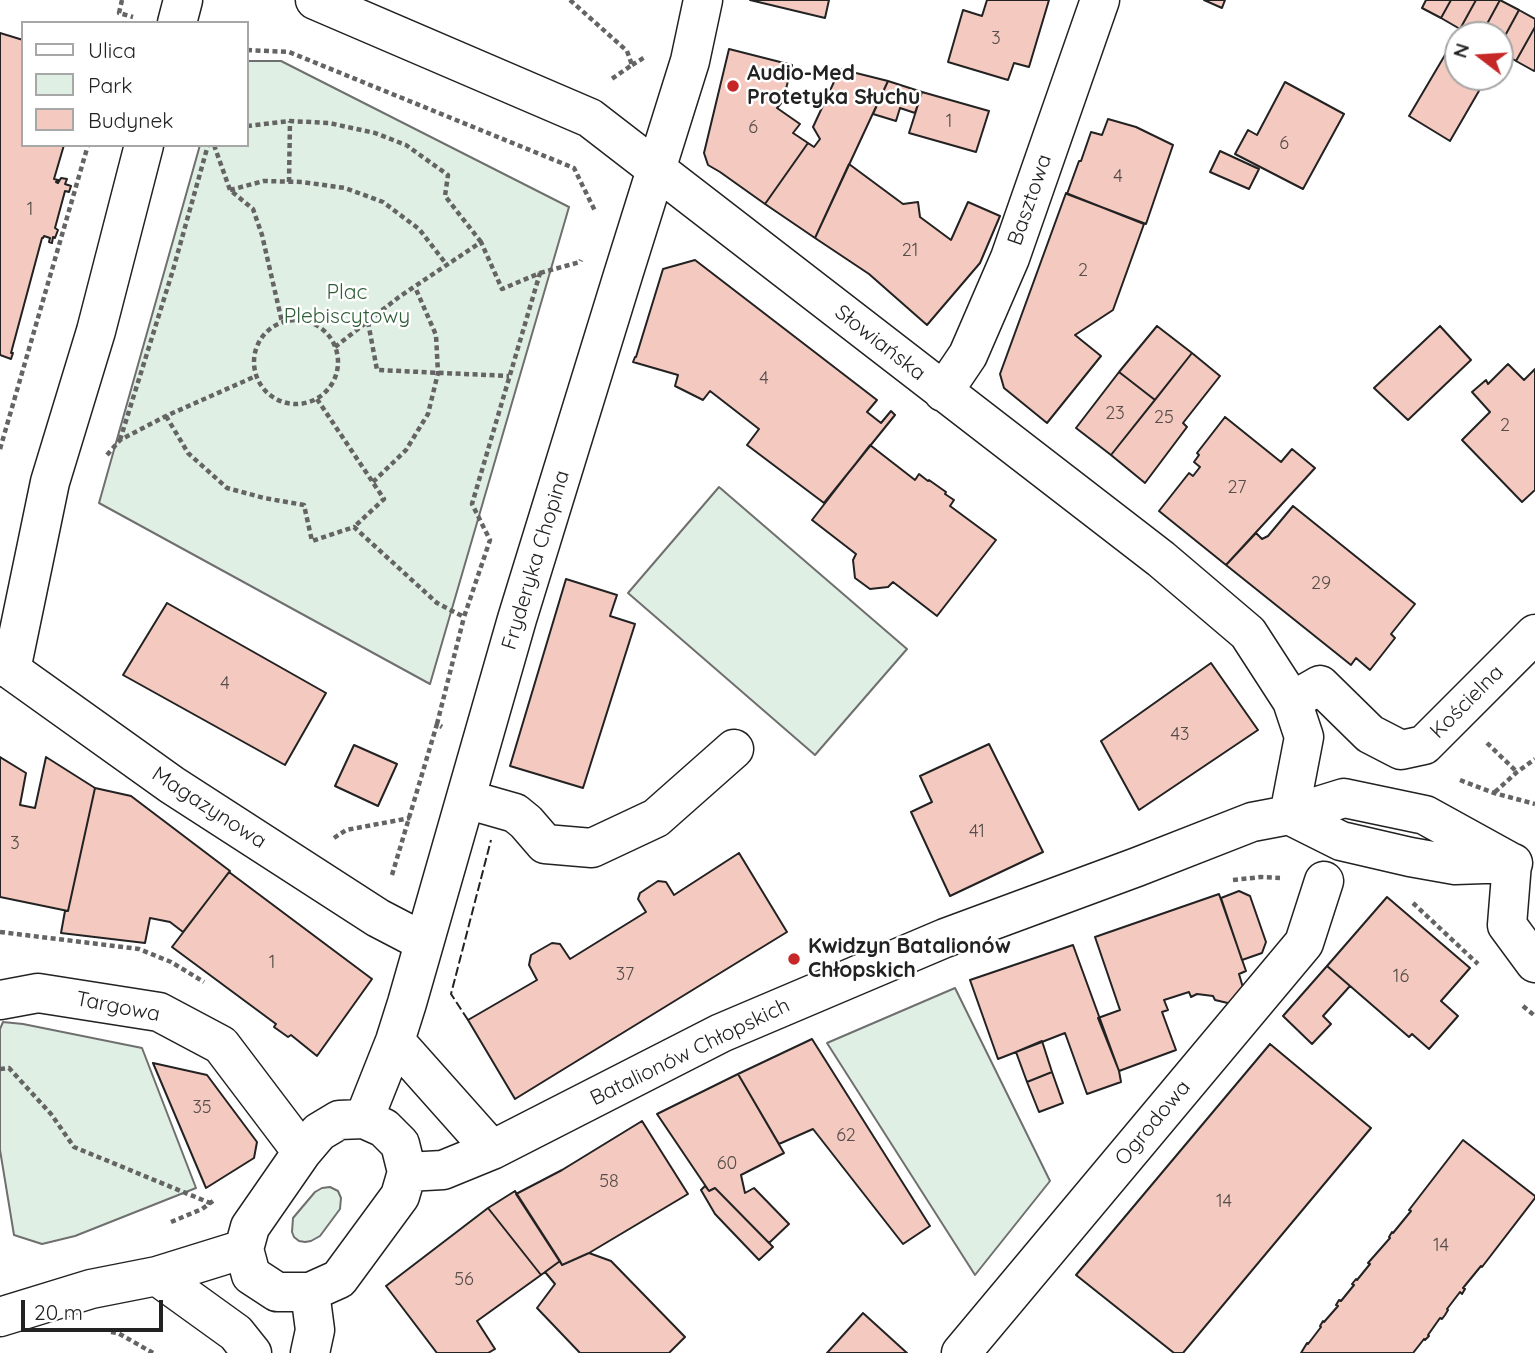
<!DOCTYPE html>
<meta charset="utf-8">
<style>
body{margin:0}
#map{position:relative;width:1535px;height:1353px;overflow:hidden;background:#fff;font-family:Quicksand,sans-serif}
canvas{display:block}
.legend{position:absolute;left:21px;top:21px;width:228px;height:126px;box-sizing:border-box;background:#fff;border:2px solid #a7a7a7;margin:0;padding:9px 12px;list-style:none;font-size:21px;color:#222}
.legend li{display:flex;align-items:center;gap:14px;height:35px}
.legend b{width:35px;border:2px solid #a7a7a7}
.north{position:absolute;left:1444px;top:21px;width:70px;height:70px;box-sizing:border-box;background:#fff;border:2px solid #a7a7a7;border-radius:50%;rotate:287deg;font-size:19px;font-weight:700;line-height:28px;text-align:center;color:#222}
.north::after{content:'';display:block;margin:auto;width:24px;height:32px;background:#c62828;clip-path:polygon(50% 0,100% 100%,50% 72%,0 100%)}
.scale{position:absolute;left:21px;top:1300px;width:142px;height:32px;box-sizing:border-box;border:4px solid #222;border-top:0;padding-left:9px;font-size:21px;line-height:24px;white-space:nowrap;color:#222;-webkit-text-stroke:5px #fff;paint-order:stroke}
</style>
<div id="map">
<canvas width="1535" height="1353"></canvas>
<ul class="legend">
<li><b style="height:9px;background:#fff"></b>Ulica</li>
<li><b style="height:19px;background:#e0efe3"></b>Park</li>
<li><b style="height:19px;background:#f3c9c0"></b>Budynek</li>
</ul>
<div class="north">N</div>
<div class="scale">20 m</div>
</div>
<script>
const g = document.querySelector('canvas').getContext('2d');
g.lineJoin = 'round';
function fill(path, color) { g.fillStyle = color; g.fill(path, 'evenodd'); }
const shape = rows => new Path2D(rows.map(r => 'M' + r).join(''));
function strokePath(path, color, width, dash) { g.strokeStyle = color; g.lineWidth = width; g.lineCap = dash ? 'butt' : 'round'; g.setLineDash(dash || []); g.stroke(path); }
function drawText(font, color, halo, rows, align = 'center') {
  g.font = font + ' Quicksand,sans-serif'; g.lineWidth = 5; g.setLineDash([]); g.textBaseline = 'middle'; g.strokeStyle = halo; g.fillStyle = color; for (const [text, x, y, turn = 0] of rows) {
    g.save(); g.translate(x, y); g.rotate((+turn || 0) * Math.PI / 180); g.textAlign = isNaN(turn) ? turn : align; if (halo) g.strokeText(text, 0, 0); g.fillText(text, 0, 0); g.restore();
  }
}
const green = shape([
 [247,61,281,61,569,207,430,684,99,503,200,145,247,145,247,61],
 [719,487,907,649,815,755,628,593,719,487],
 [955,988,1050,1181,975,1275,827,1043,955,988],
 [3,1022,23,1024,142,1048,196,1188,75,1236,42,1244,14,1235,0,1150,0,1029,3,1022],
 [330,1187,338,1191,341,1198,340,1209,320,1236,311,1241,305,1242,299,1241,294,1237,292,1232,293,1218,315,1192,322,1188,330,1187]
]);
fill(green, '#e0efe3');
strokePath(green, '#6f6f6f', 2);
const building = shape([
 [750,0,829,0,825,18,750,0],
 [987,0,1049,0,1029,67,1014,63,1008,80,948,62,963,10,982,16,987,0],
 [1204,0,1225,0,1222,8,1204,0],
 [1426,0,1451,0,1441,18,1422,8,1426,0],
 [1451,0,1476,0,1460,29,1441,18,1451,0],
 [1476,0,1500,0,1481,35,1471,35,1460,29,1476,0],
 [1500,0,1519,10,1500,45,1500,35,1481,35,1500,0],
 [1519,10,1535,19,1535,27,1516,61,1500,51,1500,45,1519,10],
 [1535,27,1535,69,1534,71,1516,61,1535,27],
 [0,33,23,40,23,145,64,145,54,179,58,180,56,182,58,183,61,178,67,179,65,184,71,186,69,192,65,191,55,228,58,230,55,238,53,237,52,243,49,242,50,238,44,236,43,238,42,238,11,353,13,353,11,359,0,355,0,33],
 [1455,38,1458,40,1458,77,1487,77,1450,141,1409,116,1455,38],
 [729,49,792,65,783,101,777,108,800,124,793,133,808,143,765,204,720,172,708,165,704,153,729,49],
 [840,69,888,81,815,238,765,204,808,143,814,147,820,139,813,127,840,69],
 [888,81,922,92,915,113,900,108,896,121,873,114,888,81],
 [1285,82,1344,114,1303,189,1235,154,1248,130,1257,135,1285,82],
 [922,92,989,111,976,152,909,133,922,92],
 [1108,119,1136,127,1173,145,1146,224,1067,194,1079,161,1081,161,1091,132,1102,135,1108,119],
 [1220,151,1259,169,1249,189,1210,172,1220,151],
 [849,164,903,204,918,202,920,217,951,240,968,202,1000,216,980,263,927,325,869,274,815,238,849,164],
 [1066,193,1144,224,1113,310,1075,335,1101,356,1047,423,1004,388,1000,374,1066,193],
 [695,260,877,400,867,412,881,423,891,411,895,415,824,503,747,445,759,429,710,391,703,400,675,386,678,375,633,362,635,357,636,357,663,269,695,260],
 [1157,326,1192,353,1155,400,1119,372,1157,326],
 [1440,326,1471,360,1408,420,1374,388,1440,326],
 [1192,353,1220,376,1183,423,1187,427,1145,483,1111,455,1192,353],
 [1508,364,1524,380,1535,369,1535,490,1522,502,1462,440,1490,412,1472,392,1486,380,1488,384,1508,364],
 [1119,372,1155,400,1111,455,1076,428,1119,372],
 [1225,417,1281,462,1292,449,1315,468,1226,565,1159,511,1189,473,1193,476,1200,467,1194,462,1199,455,1197,453,1225,417],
 [870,445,915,480,919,474,928,481,929,480,946,492,945,494,954,500,950,506,996,540,937,616,893,582,888,587,870,589,855,578,853,560,856,554,812,520,870,445],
 [1293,506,1415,604,1391,634,1395,638,1370,670,1356,658,1351,665,1226,565,1256,533,1262,539,1268,536,1293,506],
 [566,579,617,595,610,616,635,624,583,788,510,766,566,579],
 [167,603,326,693,285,765,123,675,167,603],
 [1211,663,1258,730,1139,810,1101,741,1211,663],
 [989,744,1043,852,950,896,911,812,932,802,920,776,989,744],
 [354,745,397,764,378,806,335,786,354,745],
 [0,757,26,773,20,805,35,808,46,757,95,788,68,911,0,897,0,757],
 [95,788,131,796,230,871,183,932,170,922,150,918,145,943,61,933,65,911,68,911,95,788],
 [739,853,787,932,515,1099,468,1020,537,980,529,965,531,955,552,943,560,944,570,959,646,912,638,899,640,893,658,881,666,882,674,895,739,853],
 [229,872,372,979,317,1056,291,1035,288,1037,274,1027,276,1024,172,947,229,872],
 [1239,891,1250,896,1266,942,1262,953,1242,960,1221,898,1239,891],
 [1219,894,1246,971,1239,974,1244,991,1232,1004,1215,1000,1213,996,1197,994,1191,997,1189,992,1164,1000,1168,1010,1162,1012,1176,1050,1119,1071,1098,1018,1120,1010,1095,937,1219,894],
 [1387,897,1470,968,1441,1001,1458,1016,1429,1049,1412,1034,1409,1037,1327,966,1387,897],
 [1073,945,1119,1071,1121,1082,1087,1094,1065,1033,998,1059,970,980,1073,945],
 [1327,966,1350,986,1323,1016,1331,1024,1312,1044,1283,1016,1327,966],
 [812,1039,930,1226,903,1244,813,1129,779,1144,738,1074,812,1039],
 [1042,1041,1052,1072,1027,1082,1016,1052,1042,1041],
 [1270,1044,1371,1128,1183,1353,1174,1353,1076,1275,1270,1044],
 [153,1063,207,1075,257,1142,254,1158,206,1188,153,1063],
 [1052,1072,1063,1103,1039,1112,1027,1082,1052,1072],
 [738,1074,784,1153,741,1175,745,1193,754,1188,789,1224,769,1243,715,1188,709,1191,657,1114,738,1074],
 [642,1121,688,1194,589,1253,562,1265,516,1194,562,1170,642,1121],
 [1463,1140,1535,1196,1535,1198,1482,1267,1481,1266,1463,1288,1465,1289,1462,1294,1460,1292,1447,1309,1448,1310,1445,1315,1442,1319,1440,1318,1428,1335,1429,1336,1425,1340,1424,1339,1413,1353,1301,1353,1307,1343,1308,1344,1321,1327,1320,1326,1323,1321,1324,1322,1338,1306,1336,1305,1339,1300,1341,1301,1354,1285,1352,1284,1356,1279,1357,1280,1370,1264,1368,1263,1390,1238,1389,1237,1392,1232,1393,1233,1411,1211,1409,1210,1463,1140],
 [705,1186,709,1191,715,1188,773,1247,759,1260,715,1214,701,1190,705,1186],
 [515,1191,560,1261,541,1275,488,1208,515,1191],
 [488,1208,541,1275,477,1321,495,1349,488,1353,437,1353,386,1286,488,1208],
 [589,1253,611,1261,685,1337,669,1353,580,1353,537,1308,555,1284,545,1272,560,1261,562,1265,589,1253],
 [863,1313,907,1353,827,1353,863,1313]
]);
fill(building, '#f3c9c0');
strokePath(building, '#222', 2);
const minor = shape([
 [315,0,590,118,1161,559,1248,633,1292,701,1304,737,1289,815],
 [177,23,183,0],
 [943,392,968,355,1010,258,1100,0],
 [0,665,11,670,172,785,378,918,424,942],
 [11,670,50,482,96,331,144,145],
 [1292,701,1320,685,1370,734,1401,750,1424,745,1535,634],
 [466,799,515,813,526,822,545,844,592,848,656,818,734,749],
 [1289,815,1341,841,1410,857,1455,865,1513,863],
 [1512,863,1507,925,1535,963],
 [0,1000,38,993,159,1012,221,1045,302,1152],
 [395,1041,492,1150],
 [364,1119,395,1041,407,1003,517,619,623,275,690,61,703,0],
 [364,1119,384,1128,400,1144,407,1172,400,1196,339,1279,310,1292,277,1292,251,1275,244,1249,250,1227,302,1152,319,1132,339,1120,364,1119],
 [407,1172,443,1170,492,1150,721,1033,945,938,1137,867,1252,822,1289,815,1344,798,1425,815,1512,863],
 [157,1276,236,1333,252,1353],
 [310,1292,315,1330,310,1353],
 [0,1317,91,1289,157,1276,244,1249],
 [961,1353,1304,943,1324,881]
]);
strokePath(minor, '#222', 41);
strokePath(shape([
 [122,0,119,13,133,17],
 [570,0,627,51,632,65,610,80],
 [247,50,289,52,574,168,595,211],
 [632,65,645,57],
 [247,126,290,121,329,123,375,133,406,145,448,175,445,196,481,242],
 [214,145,230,190,253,209,262,235,282,322],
 [289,182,290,121],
 [230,190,264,181,302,182,345,188,383,202,419,229,447,265],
 [540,273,580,262,581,260],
 '254 362a42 42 0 1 1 84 0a42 42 0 1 1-84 0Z',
 [368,322,377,370,509,376],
 [317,399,384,499,354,527],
 [166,416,188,453,227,488,264,498,304,505,312,541,354,527,437,603,464,617,490,540,472,504,540,273,502,289,481,242,399,297,335,347],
 [120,440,173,270,208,145],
 [0,449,88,145],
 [107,455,120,440,166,416,256,376],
 [373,482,406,450,428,414,438,373,436,335,415,287],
 [437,724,464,617],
 [1487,743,1517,772],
 [1460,780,1494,793,1535,804],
 [1495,792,1517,772,1535,759],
 [334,838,346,830,410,818],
 [392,875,437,724,442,727],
 [1233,880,1261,877,1280,878],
 [1413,903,1478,964],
 [0,932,139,949,171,962,204,982],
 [1523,1006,1535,1016],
 [0,1069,9,1068,51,1114,74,1147,210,1203],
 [171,1222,202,1209,213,1201],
 [111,1332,118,1333,153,1353]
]), '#646464', 4.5, [5, 3.5]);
strokePath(minor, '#fff', 38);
strokePath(shape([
 [468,1020,451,994,491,840]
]), '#222', 2, [9, 3.5]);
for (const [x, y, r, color] of [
 [733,86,7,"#c62828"],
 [794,959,7,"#c62828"]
]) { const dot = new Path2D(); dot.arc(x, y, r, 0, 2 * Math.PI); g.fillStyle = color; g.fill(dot); strokePath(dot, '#fff', 2.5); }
drawText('18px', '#564c4a', null, [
 ["3",996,39],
 ["1",949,122],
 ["6",753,128],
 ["6",1284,144],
 ["4",1118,177],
 ["1",30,210],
 ["21",910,251],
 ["2",1083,271],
 ["4",764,379],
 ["23",1115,414],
 ["25",1164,418],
 ["2",1505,426],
 ["27",1237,488],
 ["29",1321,584],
 ["4",225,684],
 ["43",1180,735],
 ["41",977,832],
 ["3",15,844],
 ["1",272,963],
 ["37",625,975],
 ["16",1401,977],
 ["35",202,1108],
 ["62",846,1136],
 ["60",727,1164],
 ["58",609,1182],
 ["14",1224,1202],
 ["14",1441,1246],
 ["56",464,1280]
]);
drawText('bold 21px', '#222', '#fff', [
 ["Audio-Med",747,74],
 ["Protetyka Słuchu",747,98],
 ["Kwidzyn Batalionów",808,947],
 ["Chłopskich",808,971]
], 'left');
drawText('21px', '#222', '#fff', [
 ["Basztowa",1030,200,-71],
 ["Słowiańska",880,343,38],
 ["Fryderyka Chopina",536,560,-73],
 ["Kościelna",1467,702,-45],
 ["Magazynowa",209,808,33],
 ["Targowa",118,1007,11],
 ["Batalionów Chłopskich",690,1052,-26],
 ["Ogrodowa",1153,1123,-50]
]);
drawText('21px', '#2f5e38', '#fff', [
 ["Plac",347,293],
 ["Plebiscytowy",347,317]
]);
</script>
